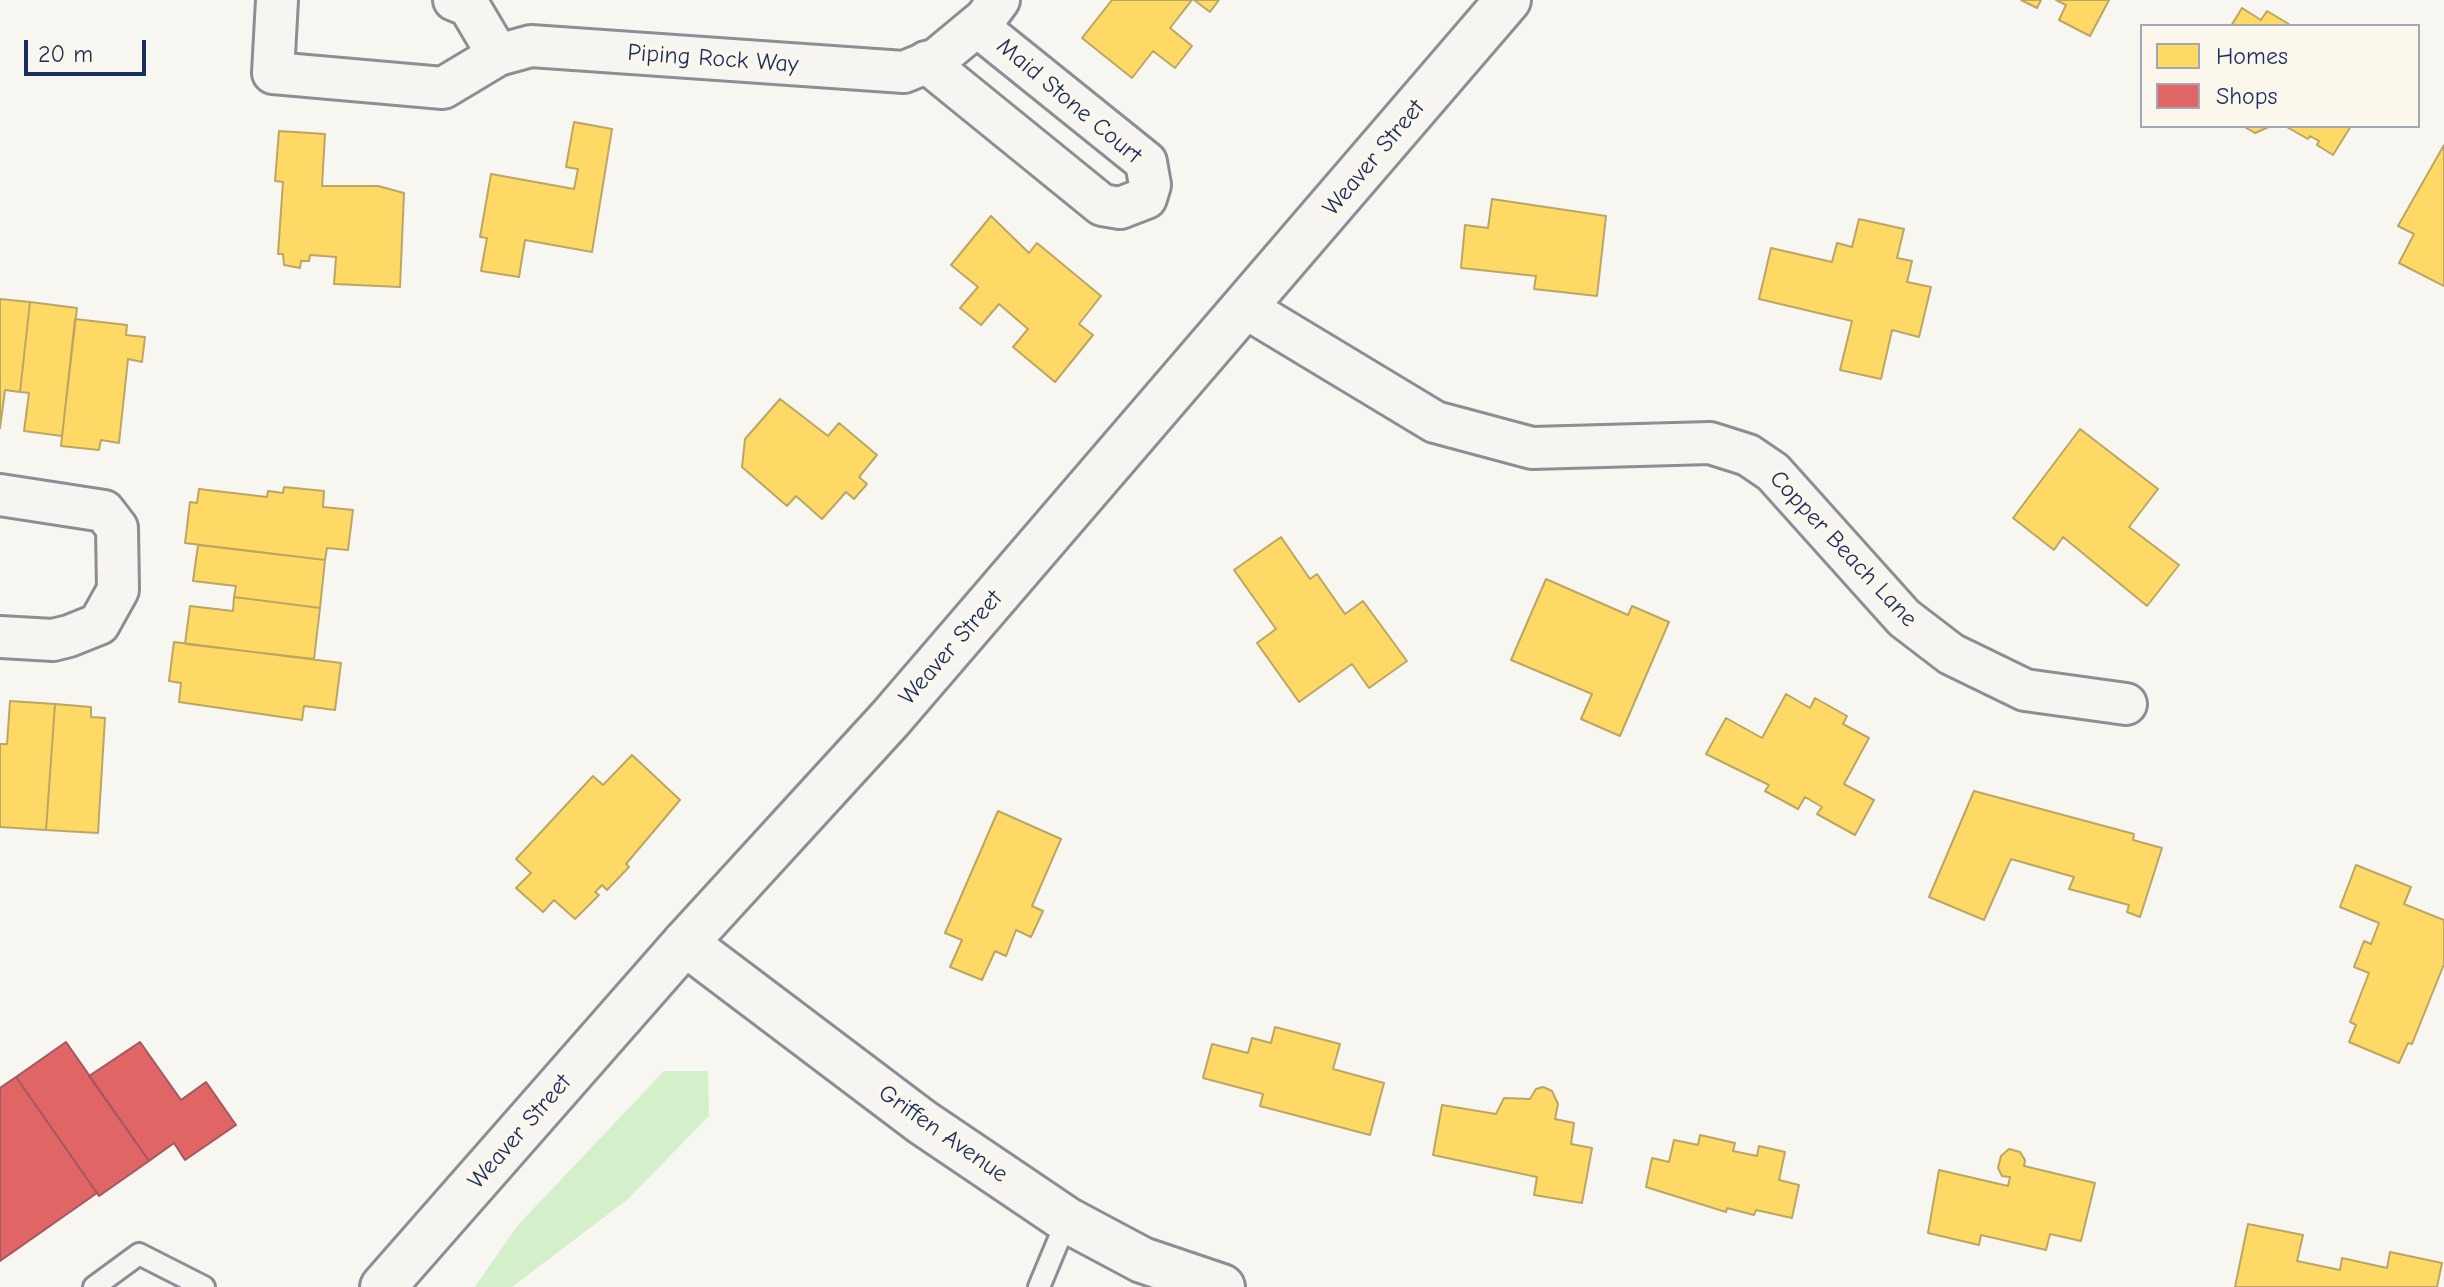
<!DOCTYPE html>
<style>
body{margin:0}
#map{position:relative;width:2444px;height:1287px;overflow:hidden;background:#f8f6f0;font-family:"Comic Neue",sans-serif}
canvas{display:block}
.legend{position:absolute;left:2140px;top:24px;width:280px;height:104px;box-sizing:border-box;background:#fbf7ec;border:2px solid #a1a7b3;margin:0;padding:10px 14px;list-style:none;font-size:24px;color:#1b2f5e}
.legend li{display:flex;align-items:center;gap:16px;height:40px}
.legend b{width:40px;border:2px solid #a1a7b3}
.scale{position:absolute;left:24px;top:40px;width:122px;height:36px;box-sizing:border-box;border:4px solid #1b2f5e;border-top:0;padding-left:10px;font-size:24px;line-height:28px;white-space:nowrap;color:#1b2f5e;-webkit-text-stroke:6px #fbf7ec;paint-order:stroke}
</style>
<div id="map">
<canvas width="2444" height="1287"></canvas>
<ul class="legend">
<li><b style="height:22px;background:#ffd966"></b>Homes</li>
<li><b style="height:22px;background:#e06666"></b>Shops</li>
</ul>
<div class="scale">20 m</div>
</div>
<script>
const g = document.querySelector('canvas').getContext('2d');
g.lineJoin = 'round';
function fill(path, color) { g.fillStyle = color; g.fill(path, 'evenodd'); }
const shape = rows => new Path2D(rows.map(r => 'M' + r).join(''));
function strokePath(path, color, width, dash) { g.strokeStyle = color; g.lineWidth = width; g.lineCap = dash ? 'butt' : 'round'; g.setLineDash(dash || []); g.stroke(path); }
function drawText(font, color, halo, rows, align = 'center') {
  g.font = font + ' "Comic Neue",sans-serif'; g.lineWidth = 8; g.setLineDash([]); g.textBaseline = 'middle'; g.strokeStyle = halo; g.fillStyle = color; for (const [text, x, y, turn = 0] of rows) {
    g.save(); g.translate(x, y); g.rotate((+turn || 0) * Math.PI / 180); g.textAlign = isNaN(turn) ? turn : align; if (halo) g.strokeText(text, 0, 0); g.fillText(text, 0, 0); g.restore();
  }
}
fill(shape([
 [664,1071,708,1071,709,1116,628,1199,512,1287,475,1287,517,1226]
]), '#d4f0cb');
const homes = shape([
 [1112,0,1192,0,1170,28,1192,46,1175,68,1153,51,1132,78,1082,38,1112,0],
 [1194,0,1219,0,1210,12,1194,0],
 [2021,0,2041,0,2037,8,2021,0],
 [2056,0,2109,0,2090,36,2059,20,2066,5,2056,0],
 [2242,8,2261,20,2267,11,2292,26,2231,26,2242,8],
 [574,122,612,129,592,252,525,240,519,277,481,271,487,238,480,237,491,174,574,189,578,169,566,167,574,122],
 [2243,126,2271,126,2255,133,2243,126],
 [2285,126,2351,126,2333,155,2317,145,2319,141,2310,136,2308,139,2285,126],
 [279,131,325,134,322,186,378,186,404,193,400,287,334,284,336,257,310,255,309,261,301,261,300,268,284,265,283,254,278,254,283,182,275,181,279,131],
 [2444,145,2444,286,2399,263,2414,234,2398,226,2444,145],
 [1492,199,1606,216,1597,296,1534,289,1536,276,1461,268,1465,225,1488,228,1492,199],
 [991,216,1029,253,1037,243,1101,296,1079,324,1093,335,1055,382,1013,347,1028,329,999,304,981,325,960,308,978,287,951,265,991,216],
 [1859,219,1904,229,1897,258,1912,261,1907,282,1931,287,1919,337,1892,330,1881,379,1840,370,1852,321,1759,299,1771,248,1832,262,1837,243,1852,247,1859,219],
 [0,299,30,302,20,392,5,390,0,428,0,299],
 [30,302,77,308,62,436,24,431,29,393,20,392,30,302],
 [75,319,127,325,126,335,145,337,142,362,128,359,119,443,101,440,99,450,61,446,75,319],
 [780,399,828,436,839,423,877,455,859,477,867,484,854,499,846,492,822,519,796,496,787,506,742,467,745,439,780,399],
 [2080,429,2158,489,2129,527,2179,565,2147,606,2063,537,2054,550,2013,518,2080,429],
 [284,487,324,491,323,507,353,510,348,550,327,548,325,560,185,543,190,502,197,503,199,489,267,497,268,491,283,493,284,487],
 [1281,537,1310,579,1317,574,1345,614,1363,601,1407,661,1369,688,1352,664,1299,702,1257,643,1276,629,1234,570,1281,537],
 [198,545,325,560,320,608,234,597,236,586,193,581,198,545],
 [1546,579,1628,615,1632,606,1669,622,1620,736,1581,719,1592,694,1511,660,1546,579],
 [234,597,320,608,314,659,185,644,190,606,233,611,234,597],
 [174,642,341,663,335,710,304,706,302,720,179,702,181,683,169,681,174,642],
 [1786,694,1810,708,1815,698,1847,716,1843,724,1869,738,1844,784,1874,800,1855,835,1817,814,1822,807,1805,797,1798,809,1765,791,1769,785,1706,754,1726,718,1762,738,1786,694],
 [10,701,55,704,46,830,0,827,0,744,7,744,10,701],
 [55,704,91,707,91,717,105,718,98,833,46,830,55,704],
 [632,755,680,800,626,864,629,867,607,890,602,885,595,892,599,895,575,919,554,900,543,912,516,888,531,873,516,859,593,776,603,785,632,755],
 [1974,791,2134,834,2133,840,2162,848,2140,917,2127,912,2129,905,2069,889,2074,877,2011,859,1984,920,1929,897,1974,791],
 [998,811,1061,839,1032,906,1043,911,1031,937,1016,930,1006,956,995,951,982,980,950,967,962,940,945,933,998,811],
 [2356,865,2411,887,2404,904,2444,920,2444,964,2412,1044,2408,1043,2399,1063,2349,1042,2356,1025,2350,1022,2369,973,2354,967,2364,941,2371,944,2379,923,2340,907,2356,865],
 [1275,1027,1340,1044,1333,1069,1384,1083,1370,1135,1260,1106,1263,1094,1203,1078,1212,1044,1248,1053,1252,1038,1271,1043,1275,1027],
 [1543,1087,1552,1091,1558,1104,1555,1119,1574,1123,1571,1144,1592,1148,1582,1203,1534,1195,1537,1177,1433,1155,1442,1105,1496,1114,1504,1098,1530,1099,1536,1089,1543,1087],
 [1700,1135,1735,1143,1733,1151,1757,1156,1759,1146,1785,1152,1779,1180,1799,1185,1792,1218,1756,1210,1754,1215,1727,1208,1726,1212,1646,1187,1652,1158,1669,1162,1674,1140,1698,1145,1700,1135],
 [2009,1149,2020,1152,2025,1160,2024,1166,2095,1183,2081,1241,2050,1234,2046,1250,1981,1235,1979,1245,1928,1233,1939,1170,2008,1186,2010,1177,2002,1176,1998,1168,2001,1156,2009,1149],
 [2248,1224,2303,1235,2297,1261,2340,1270,2342,1258,2387,1268,2390,1252,2442,1263,2437,1287,2235,1287,2248,1224]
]);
fill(homes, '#ffd966');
strokePath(homes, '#bba664', 2);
const shops = shape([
 [66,1042,149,1161,99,1196,16,1077,66,1042],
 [140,1042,181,1100,206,1082,236,1125,185,1160,174,1143,149,1161,89,1076,140,1042],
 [16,1077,97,1193,0,1261,0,1088,16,1077]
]);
fill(shops, '#e06666');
strokePath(shops, '#a55664', 2);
const service = shape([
 [94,1287,139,1254,204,1287],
 [1039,1287,1067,1220]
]);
const minor = shape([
 [277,0,273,73,443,88,498,55,531,46,904,72,938,58,985,19,999,0],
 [454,0,469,6,498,55],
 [926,62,1102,205,1120,208,1146,198,1150,185,1146,162,977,26],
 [1246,308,1435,422,1532,448,1710,443,1748,455,1773,472,1904,618,1951,654,2025,690,2126,704],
 [0,495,104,511,117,528,118,590,99,624,69,636,53,640,0,637]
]);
const tertiary = shape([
 [685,943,922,1122,1067,1220,1142,1260,1222,1287]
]);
const secondary = shape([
 [383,1287,685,943,890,719,1508,0]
]);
strokePath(service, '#8b8e94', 26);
strokePath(minor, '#8b8e94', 46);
strokePath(tertiary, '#8b8e94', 50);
strokePath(secondary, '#8b8e94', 50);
strokePath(service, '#f6f5f1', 20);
strokePath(minor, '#f6f5f1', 40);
strokePath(tertiary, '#f6f5f1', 44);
strokePath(secondary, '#f6f5f1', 44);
drawText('24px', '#1b2f5e', '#fbf7ec', [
 ["Piping Rock Way",713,59,4],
 ["Maid Stone Court",1069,101,40],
 ["Weaver Street",1374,158,-50],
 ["Copper Beach Lane",1843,549,47],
 ["Weaver Street",951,648,-49],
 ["Weaver Street",520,1132,-49],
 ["Griffen Avenue",943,1134,35]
]);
</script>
